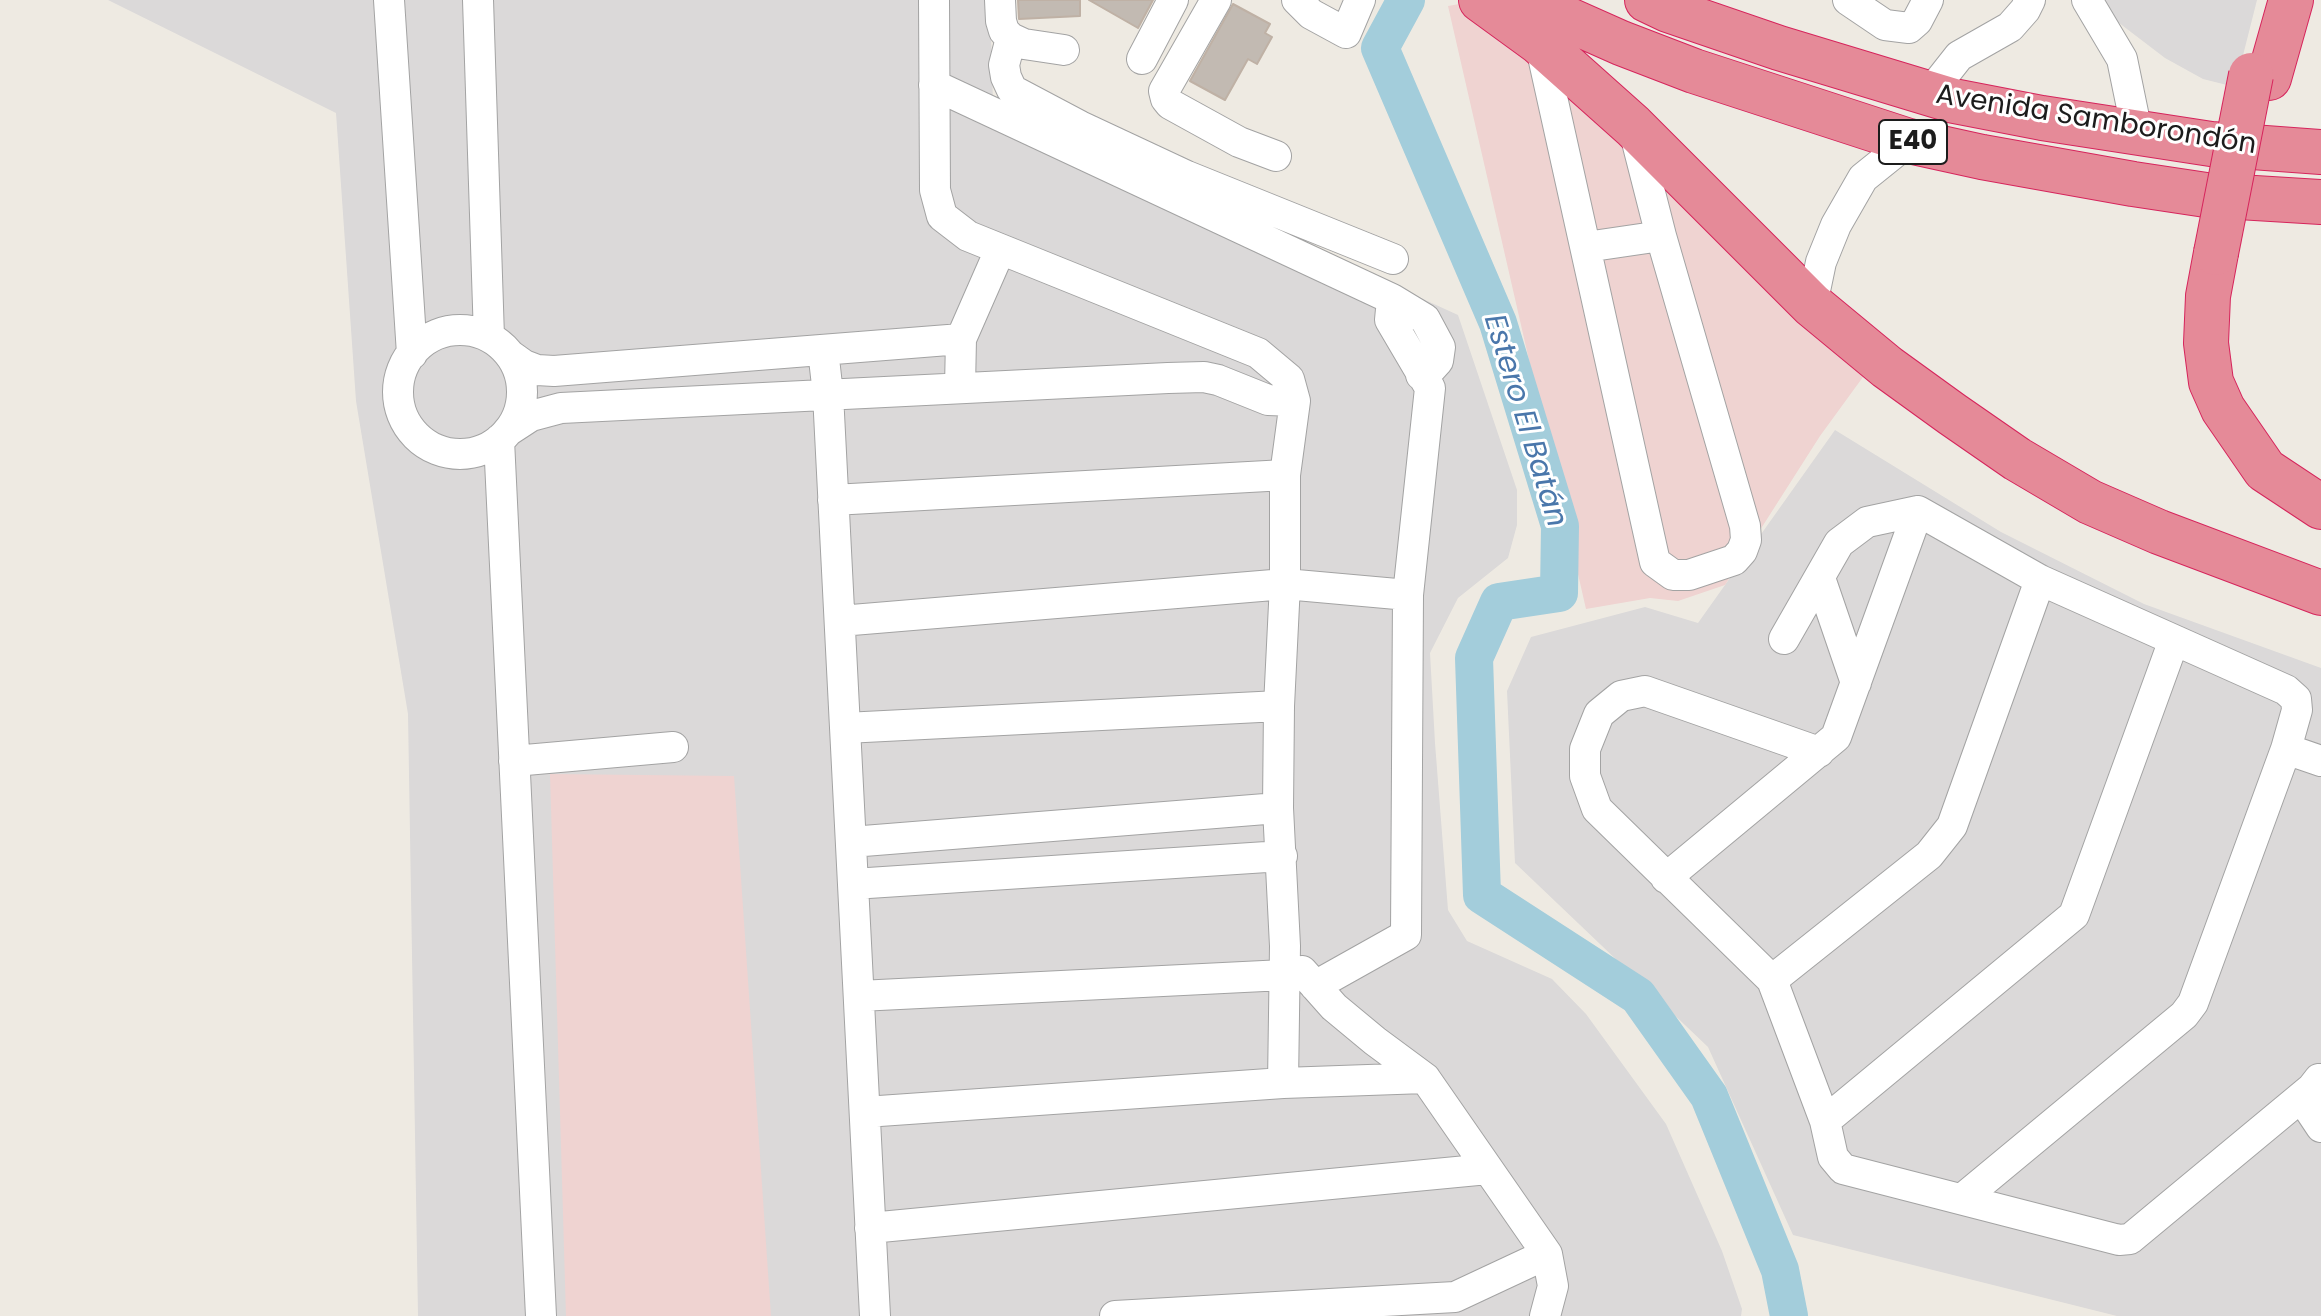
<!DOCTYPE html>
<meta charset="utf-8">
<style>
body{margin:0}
canvas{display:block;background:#eeeae2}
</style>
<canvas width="2321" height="1316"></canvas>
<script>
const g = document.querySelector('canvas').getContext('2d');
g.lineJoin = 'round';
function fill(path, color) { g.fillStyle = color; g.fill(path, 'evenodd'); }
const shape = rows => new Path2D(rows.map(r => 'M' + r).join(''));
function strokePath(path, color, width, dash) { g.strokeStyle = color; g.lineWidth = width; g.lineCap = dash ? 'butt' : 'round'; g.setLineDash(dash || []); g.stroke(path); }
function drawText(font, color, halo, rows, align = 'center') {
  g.font = font + ' Poppins,sans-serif'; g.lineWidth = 6; g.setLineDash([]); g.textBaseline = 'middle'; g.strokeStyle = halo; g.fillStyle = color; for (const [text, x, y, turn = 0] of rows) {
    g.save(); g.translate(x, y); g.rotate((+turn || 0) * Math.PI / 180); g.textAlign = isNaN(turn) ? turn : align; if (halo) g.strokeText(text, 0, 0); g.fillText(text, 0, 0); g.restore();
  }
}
fill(shape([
 [108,0,990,0,993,103,1458,315,1517,490,1517,525,1508,558,1458,598,1430,653,1435,743,1448,910,1467,941,1552,979,1586,1014,1666,1124,1722,1251,1742,1309,1741,1316,418,1316,408,714,356,401,336,113],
 [2089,0,2257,0,2235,87,2203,79,2165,58],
 [1835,430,2001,532,2144,604,2321,668,2321,1316,2117,1316,1793,1235,1708,1047,1515,863,1507,691,1531,637,1645,607,1698,623]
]), '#dbd9d9');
fill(shape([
 [1465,3,1710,221,1863,377,1820,436,1725,585,1678,601,1650,598,1586,609,1448,6],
 [550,774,734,776,771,1316,566,1316]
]), '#efd3d1');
strokePath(shape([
 [1406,0,1380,48,1498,323,1560,526,1559,593,1499,602,1474,658,1482,895,1638,996,1709,1096,1780,1270,1789,1316]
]), '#a3cddb', 38);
const building = shape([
 [1018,0,1080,0,1080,16,1019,19,1018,0],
 [1089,0,1153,0,1138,28,1089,0],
 [1233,4,1270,24,1265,33,1272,37,1257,64,1248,59,1225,100,1190,81,1233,4]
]);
fill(building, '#c2bab2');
strokePath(building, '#bfb1a5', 2);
const minor = shape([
 [389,0,412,354],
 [478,0,489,337],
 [934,0,935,190,942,216,968,236,1258,353,1289,379,1295,401,1285,475,1285,584,1279,706,1278,808,1285,946,1283,1083],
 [1000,0,1001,21,1004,31,1011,38,1024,44,1064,50],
 [1216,0,1164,91,1166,99,1170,104,1239,142,1276,156],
 [1297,0,1311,14,1346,33,1360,0],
 [1848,0,1885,25,1909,28,1917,21,1928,0],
 [2087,0,2122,59,2137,132],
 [1011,38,1004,65,1006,77,1012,90,1080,126,1187,176,1393,259],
 [1540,43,1655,562,1673,575,1689,575,1734,560,1742,551,1746,540,1745,526,1661,236,1634,130],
 [1142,59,1173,0],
 [934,85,1392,299,1390,320,1430,388,1408,595,1406,935,1315,986],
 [1929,94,1959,56,2010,27,2025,10,2030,0],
 [1586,247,1661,236],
 [1392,299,1425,319,1440,347,1438,361,1428,372,1421,375],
 [1812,305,1821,262,1836,225,1863,178,1909,141],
 '398 392a62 62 0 1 1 124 0a62 62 0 1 1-124 0Z',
 [823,350,828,394,875,1316],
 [510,355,524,365,537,370,554,371,961,339],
 [960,387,961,339,1000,250],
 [508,431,531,416,561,408,1168,378,1204,377,1218,380,1268,400,1295,401],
 [499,440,541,1316],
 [833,500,1285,475],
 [1820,578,1856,683],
 [840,621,1285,584,1408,595],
 [1784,639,1839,543,1867,522,1918,511,2040,580,2286,690,2296,699,2297,710,2286,749,2193,1003,2184,1015,1962,1199],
 [845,728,1279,706],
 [2286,749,2321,761],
 [1819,752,1645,691,1621,696,1599,714,1585,749,1585,776,1597,809,1772,980,1825,1121,1833,1157,1843,1169,2119,1240,2130,1239,2312,1088],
 [514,761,673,747],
 [851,842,1278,808],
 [1666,878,1836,737,1918,511],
 [853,884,1282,856],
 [1302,971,1334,1007,1375,1041,1425,1078,1547,1254,1553,1286,1545,1316],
 [1772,980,1929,855,1952,826,2040,580],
 [859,996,1284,975],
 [2319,1079,2312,1088,2309,1109,2321,1127],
 [865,1112,1283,1083,1425,1078],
 [1825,1121,2074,915,2174,640],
 [870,1228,1488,1169],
 [1115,1316,1455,1297,1547,1254]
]);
const highway = shape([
 [1481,0,1540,43,1633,126,1812,305,1887,367,1952,414,2017,459,2090,502,2159,532,2321,593],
 [1524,0,1621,43,1694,71,1909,141,1982,157,2133,184,2206,195,2321,202],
 [1647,0,1668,10,1779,48,1954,101,2042,118,2211,144,2321,152],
 [2269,78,2291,0],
 [2216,253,2208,296,2206,343,2211,382,2223,409,2265,470,2321,507]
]);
strokePath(minor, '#a3a3a3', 32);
strokePath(highway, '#d6255c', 46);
strokePath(minor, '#fff', 30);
strokePath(highway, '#e58a98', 44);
const highwayBridge = shape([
 [2216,253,2251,75]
]);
strokePath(highwayBridge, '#d6255c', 46, []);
strokePath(highwayBridge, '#e58a98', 44);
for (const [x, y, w] of [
 [1913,142,68]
]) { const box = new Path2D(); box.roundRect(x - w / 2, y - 22, w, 44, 6); g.fillStyle = '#fff'; g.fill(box); strokePath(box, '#1c1c1c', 2); }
drawText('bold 26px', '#1c1c1c', null, [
 ["E40",1913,142]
]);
drawText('28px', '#1c1c1c', '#fff', [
 ["Avenida Samborondón",2096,121,9]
]);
drawText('italic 30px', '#4a77ab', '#fff', [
 ["Estero El Batán",1524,421,73]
]);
</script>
